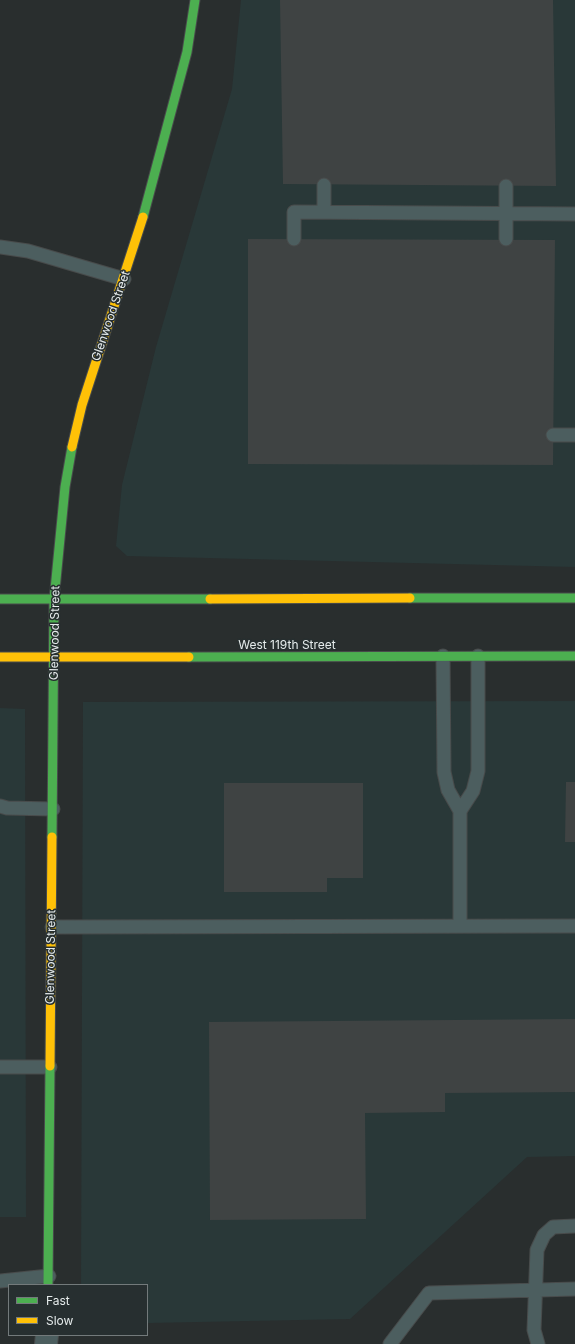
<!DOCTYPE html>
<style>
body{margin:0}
#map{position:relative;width:575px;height:1344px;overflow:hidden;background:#292e2e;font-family:Inter,sans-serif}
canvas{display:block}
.legend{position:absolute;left:8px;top:1284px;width:140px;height:52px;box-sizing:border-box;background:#272f30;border:1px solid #737a7b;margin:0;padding:5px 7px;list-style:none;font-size:12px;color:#e5ebeb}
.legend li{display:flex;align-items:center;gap:8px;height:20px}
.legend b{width:20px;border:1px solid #737a7b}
</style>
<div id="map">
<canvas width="575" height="1344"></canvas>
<ul class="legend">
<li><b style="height:5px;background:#4caf50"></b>Fast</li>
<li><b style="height:5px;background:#ffc107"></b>Slow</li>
</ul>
</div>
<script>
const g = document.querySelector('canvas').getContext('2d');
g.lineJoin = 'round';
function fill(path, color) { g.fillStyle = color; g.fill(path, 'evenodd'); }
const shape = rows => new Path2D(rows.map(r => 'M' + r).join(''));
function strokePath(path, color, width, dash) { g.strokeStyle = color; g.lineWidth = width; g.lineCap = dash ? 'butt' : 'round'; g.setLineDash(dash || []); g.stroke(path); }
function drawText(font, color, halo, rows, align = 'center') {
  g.font = font + ' Inter,sans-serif'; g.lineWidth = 3; g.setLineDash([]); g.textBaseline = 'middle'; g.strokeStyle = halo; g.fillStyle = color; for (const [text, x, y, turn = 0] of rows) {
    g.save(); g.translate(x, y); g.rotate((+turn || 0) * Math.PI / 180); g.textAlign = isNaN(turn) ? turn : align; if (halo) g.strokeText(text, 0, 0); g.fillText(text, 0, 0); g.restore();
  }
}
fill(shape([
 [241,0,575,0,575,567,127,556,116,546,122,485,156,347,232,89],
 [575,701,575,1156,527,1157,350,1319,147,1323,147,1285,81,1285,83,702],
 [0,708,25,709,26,1217,0,1217]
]), '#293838');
fill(shape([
 [280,0,553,0,556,186,283,184],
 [248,239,555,240,553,465,248,464],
 [566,782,575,782,575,842,565,842],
 [224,783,363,783,363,878,327,878,327,892,224,892],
 [575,1019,575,1092,445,1093,445,1112,365,1113,366,1219,210,1220,209,1022]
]), '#3f4343');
const lane = shape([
 [324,185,324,212],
 [294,239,294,212,575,214],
 [506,239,506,186],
 [0,247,28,251,124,279],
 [553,435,575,435],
 [443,656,444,772,448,790,460,811,460,926],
 [0,806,7,808,53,809],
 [460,811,473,791,478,771,478,656],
 [52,927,575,926],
 [0,1067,50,1067],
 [0,1281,49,1276],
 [390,1344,429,1293,575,1289],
 [538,1344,534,1330,537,1250,544,1235,553,1227,575,1226]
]);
const street = shape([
 [46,1344,47,1335]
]);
const fast = shape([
 [143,217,187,52,195,0],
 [410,598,575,598],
 [0,599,210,599],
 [189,657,575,656],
 [52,837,54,600,65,487,72,447],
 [48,1285,50,1066]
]);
const slow = shape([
 [72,447,82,405,143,217],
 [210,599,410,598],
 [0,657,189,657],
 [50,1066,52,837]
]);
strokePath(lane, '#484b4b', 15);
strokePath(street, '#484b4b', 24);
strokePath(fast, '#484b4b', 11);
strokePath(slow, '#484b4b', 11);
strokePath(lane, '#4c5e5f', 13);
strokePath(street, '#4c5e5f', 22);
strokePath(fast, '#4caf50', 9);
strokePath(slow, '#ffc107', 9);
drawText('12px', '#e5ebeb', '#272f30', [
 ["Glenwood Street",111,316,-71],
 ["Glenwood Street",55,633,-89],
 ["West 119th Street",287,645],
 ["Glenwood Street",51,957,-89]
]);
</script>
